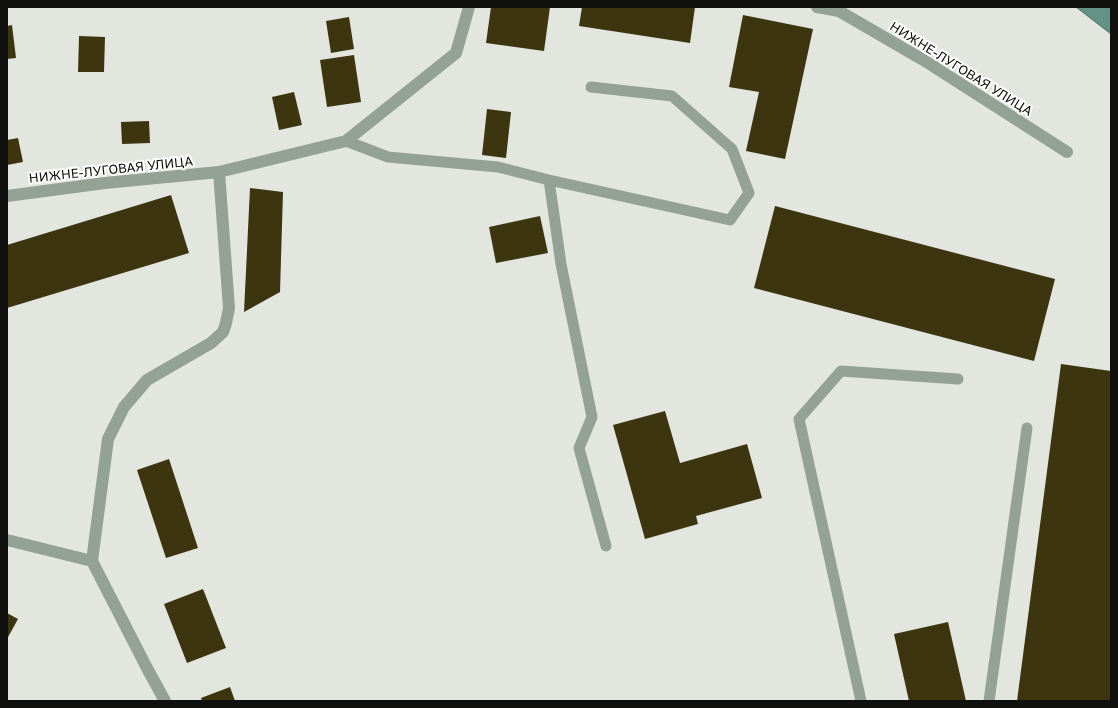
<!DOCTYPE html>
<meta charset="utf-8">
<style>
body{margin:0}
#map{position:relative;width:1118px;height:708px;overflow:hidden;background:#e3e6df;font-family:"Golos Text",sans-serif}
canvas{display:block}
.frame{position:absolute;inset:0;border:8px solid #10110e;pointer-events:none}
</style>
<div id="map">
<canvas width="1118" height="708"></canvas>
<div class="frame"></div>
</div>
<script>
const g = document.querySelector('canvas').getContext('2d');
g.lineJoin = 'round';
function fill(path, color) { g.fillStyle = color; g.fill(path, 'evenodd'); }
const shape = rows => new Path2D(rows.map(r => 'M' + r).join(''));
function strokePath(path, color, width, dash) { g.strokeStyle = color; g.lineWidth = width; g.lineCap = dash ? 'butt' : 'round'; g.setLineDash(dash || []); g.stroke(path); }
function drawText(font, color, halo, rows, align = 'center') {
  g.font = font + ' "Golos Text",sans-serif'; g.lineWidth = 4; g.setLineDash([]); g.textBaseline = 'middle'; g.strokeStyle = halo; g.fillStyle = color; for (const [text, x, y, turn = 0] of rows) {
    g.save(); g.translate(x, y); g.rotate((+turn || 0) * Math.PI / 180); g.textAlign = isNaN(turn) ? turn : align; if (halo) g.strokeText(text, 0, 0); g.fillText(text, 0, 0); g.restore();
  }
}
const water = shape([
 [1076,7,1111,7,1111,34,1076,7]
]);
fill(water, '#649386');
strokePath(water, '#4b6c62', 1);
fill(shape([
 [491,7,550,7,544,51,486,43],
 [582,7,695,7,690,43,579,26],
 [743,15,813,29,785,159,746,151,759,92,729,87],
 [349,17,354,49,331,53,326,21],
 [12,25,16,58,7,59,7,26],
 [79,36,105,37,104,72,78,72],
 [354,55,361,102,327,107,320,60],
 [294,92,302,125,279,130,272,97],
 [487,109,511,112,506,158,482,155],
 [149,121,150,143,122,144,121,122],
 [18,138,23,162,7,165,7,140],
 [250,188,283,192,280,292,244,312],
 [171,195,189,253,7,308,7,245],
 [775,206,1055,279,1034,361,754,288],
 [540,216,548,253,496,263,489,227],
 [1061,364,1111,371,1111,701,1017,701],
 [665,411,680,463,747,444,762,498,696,516,698,524,645,539,613,425],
 [169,459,198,548,166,558,137,470],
 [203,589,226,648,187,663,164,604],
 [7,613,18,619,7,639],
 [948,622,966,701,909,701,894,634],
 [230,687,235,701,202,701,201,698]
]), '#3c3510');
strokePath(shape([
 [346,141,388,157,498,167,549,180,561,264,592,417,579,448,606,546],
 [549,180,730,220,749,193,732,149,672,96,591,87],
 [861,701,799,419,841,371,958,379],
 [989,701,1027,428]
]), '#93a295', 11);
strokePath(shape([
 [817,7,839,11,925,61,1067,152],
 [7,196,105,183,219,172],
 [7,540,92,561,148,670,165,701],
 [92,561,108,439,124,407,147,380,211,343,223,332,226,323,229,308,219,172,346,141,456,53,469,7]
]), '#93a295', 12);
drawText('13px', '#10110e', '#fff', [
 ["НИЖНЕ-ЛУГОВАЯ УЛИЦА",961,69,32],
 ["НИЖНЕ-ЛУГОВАЯ УЛИЦА",111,170,-6]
]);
</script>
